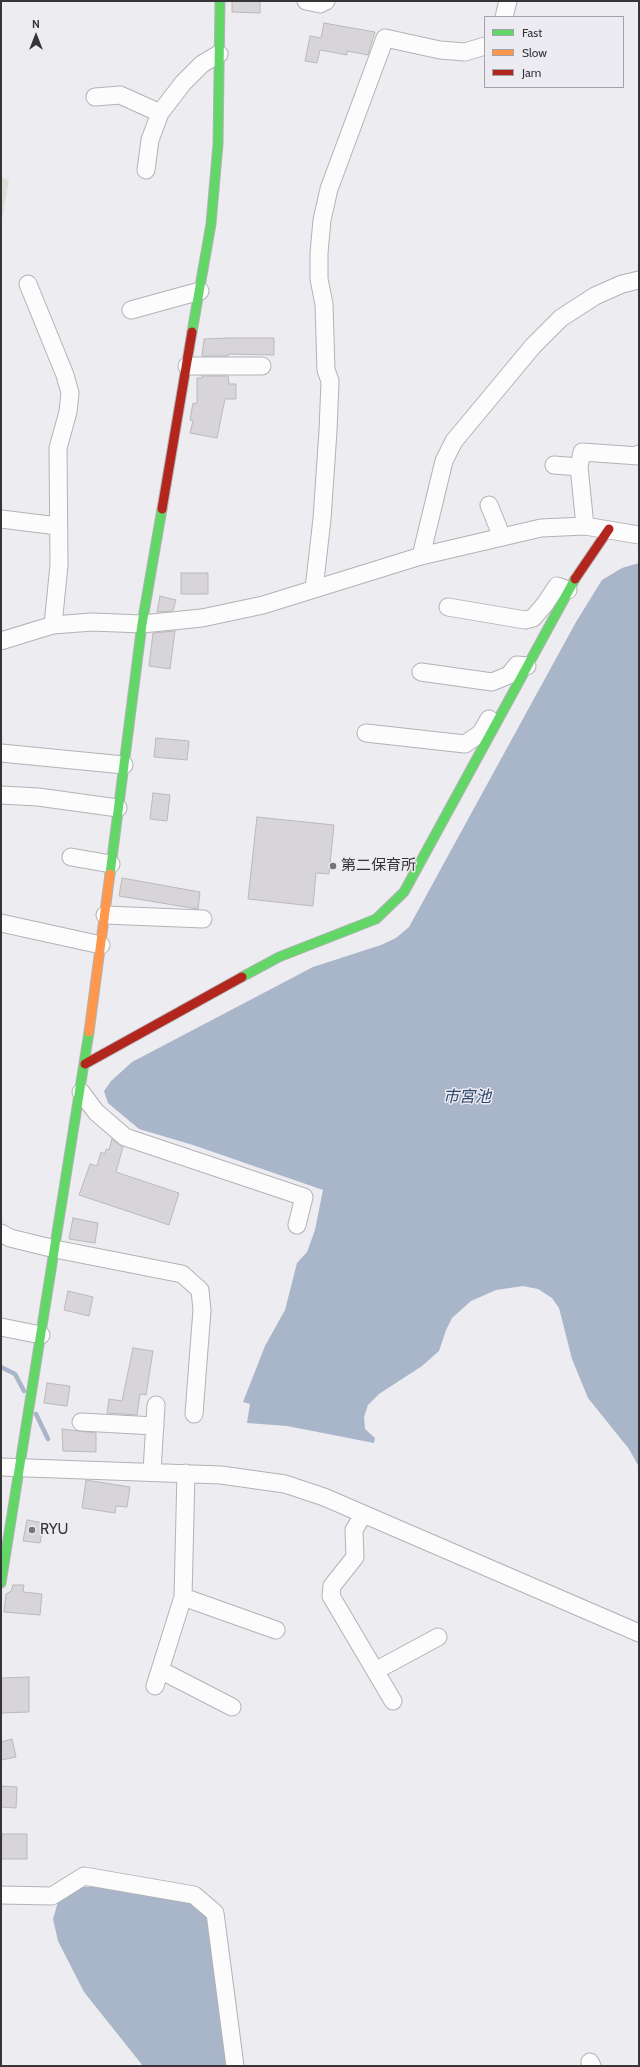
<!DOCTYPE html>
<meta charset="utf-8">
<style>
body{margin:0}
#map{position:relative;width:640px;height:2067px;overflow:hidden;background:#edecf1;font-family:Cabin,sans-serif}
canvas{display:block}
.frame{position:absolute;inset:0;border:2px solid #353538;pointer-events:none}
.legend{position:absolute;left:484px;top:16px;width:140px;height:72px;box-sizing:border-box;background:#ecebf2;border:1px solid #a3a2a8;margin:0;padding:5px 7px;list-style:none;font-size:12px;color:#353538}
.legend li{display:flex;align-items:center;gap:8px;height:20px}
.legend b{width:20px;border:1px solid #a3a2a8}
.north{position:absolute;left:16px;top:16px;width:40px;height:40px;-webkit-text-stroke:3px #ecebf2;paint-order:stroke;rotate:0deg;font-size:11px;font-weight:700;line-height:16px;text-align:center;color:#353538}
.north::after{content:'';display:block;margin:auto;width:14px;height:18px;background:#353538;clip-path:polygon(50% 0,100% 100%,50% 72%,0 100%)}
</style>
<div id="map">
<canvas width="640" height="2067"></canvas>
<div class="frame"></div>
<ul class="legend">
<li><b style="height:5px;background:#63d668"></b>Fast</li>
<li><b style="height:5px;background:#ff974d"></b>Slow</li>
<li><b style="height:5px;background:#b3261e"></b>Jam</li>
</ul>
<div class="north">N</div>
</div>
<script>
const g = document.querySelector('canvas').getContext('2d');
g.lineJoin = 'round';
function fill(path, color) { g.fillStyle = color; g.fill(path, 'evenodd'); }
const shape = rows => new Path2D(rows.map(r => 'M' + r).join(''));
function strokePath(path, color, width, dash) { g.strokeStyle = color; g.lineWidth = width; g.lineCap = dash ? 'butt' : 'round'; g.setLineDash(dash || []); g.stroke(path); }
function drawText(font, color, halo, rows, align = 'center') {
  g.font = font + ' Cabin,"Noto Sans JP",sans-serif'; g.lineWidth = 3; g.setLineDash([]); g.textBaseline = 'middle'; g.strokeStyle = halo; g.fillStyle = color; for (const [text, x, y, turn = 0] of rows) {
    g.save(); g.translate(x, y); g.rotate((+turn || 0) * Math.PI / 180); g.textAlign = isNaN(turn) ? turn : align; if (halo) g.strokeText(text, 0, 0); g.fillText(text, 0, 0); g.restore();
  }
}
fill(shape([
 [1,177,9,180,1,224]
]), '#dce3d6');
fill(shape([
 [639,563,639,1467,629,1449,588,1398,572,1359,559,1308,552,1298,538,1289,523,1286,496,1290,471,1301,452,1318,446,1330,439,1351,422,1366,379,1394,368,1405,364,1417,365,1429,375,1438,374,1443,287,1426,247,1423,250,1404,243,1402,265,1346,285,1310,297,1263,307,1252,315,1230,323,1190,193,1145,139,1129,108,1103,104,1091,111,1081,132,1062,313,967,381,945,396,938,409,927,576,622,602,580,622,568],
 [102,1886,188,1901,202,1909,211,1922,229,2066,143,2066,84,1992,58,1941,53,1919,58,1902,83,1887]
]), '#a9b5c8');
strokePath(shape([
 [1,1367,15,1374,24,1391],
 [36,1414,48,1439]
]), '#a9b5c8', 4.5);
const building = shape([
 [232,1,260,1,260,13,232,12,232,1],
 [324,23,375,32,368,55,347,51,347,55,320,50,317,63,305,61,310,36,321,38,324,23],
 [229,338,274,338,274,355,228,354,228,356,202,356,204,339,229,338],
 [202,376,228,376,229,384,236,384,236,399,225,399,217,438,190,433,193,421,190,420,193,403,197,404,197,378,202,378,202,376],
 [181,573,208,573,208,594,181,594,181,573],
 [160,596,176,600,173,611,157,612,160,596],
 [175,631,170,669,149,666,153,633,175,631],
 [156,738,189,741,187,760,154,757,156,738],
 [153,793,170,795,167,821,150,819,153,793],
 [257,817,334,825,329,874,316,873,313,906,248,899,257,817],
 [122,878,200,892,198,909,119,896,122,878],
 [112,1139,123,1147,116,1172,179,1193,169,1225,79,1195,90,1164,97,1166,101,1152,105,1154,106,1149,109,1150,112,1139],
 [73,1218,98,1223,95,1243,69,1239,73,1218],
 [68,1291,93,1297,89,1316,64,1310,68,1291],
 [133,1348,153,1351,146,1395,140,1394,137,1415,107,1413,109,1399,122,1401,133,1348],
 [47,1383,70,1386,67,1406,44,1403,47,1383],
 [62,1429,96,1433,96,1452,63,1451,62,1429],
 [86,1480,130,1487,127,1507,116,1506,115,1513,82,1508,86,1480],
 [27,1520,44,1523,40,1543,23,1541,27,1520],
 [13,1585,24,1585,23,1592,42,1594,40,1615,4,1612,6,1594,11,1591,13,1585],
 [29,1677,29,1712,1,1713,1,1678,29,1677],
 [12,1739,16,1757,1,1760,1,1742,12,1739],
 [1,1786,17,1787,16,1808,1,1807,1,1786],
 [2,1834,27,1834,27,1859,1,1859,2,1834]
]);
fill(building, '#d7d5d7');
strokePath(building, '#bbb9bb', 1);
const street = shape([
 [306,1,320,4,326,1],
 [504,17,508,1],
 [95,97,120,95,160,113],
 [146,170,150,140,160,113,183,83,202,64,219,54],
 [28,284,65,375,70,393,68,412,58,448,59,565,53,625],
 [131,310,200,291],
 [187,366,262,366],
 [554,465,579,467],
 [489,505,502,537],
 [1,519,58,526],
 [585,526,579,467,582,452,639,456,639,454],
 [421,556,444,461,454,441,533,346,561,318,595,296,622,284,639,280],
 [314,589,322,519,328,431,330,381,326,370,324,304,319,279,319,253,322,220,329,189,385,38,440,50,465,52,485,46],
 [448,607,525,620,533,618,545,604,557,586,568,590],
 [1,641,53,625,92,622,142,624,202,618,263,605,421,556,541,528,585,526,639,535],
 [421,672,492,682,509,675,517,665,527,666],
 [366,733,465,744,481,733,489,719],
 [1,753,124,765],
 [1,795,38,797,118,808],
 [71,857,111,864],
 [105,915,203,919],
 [1,923,101,945],
 [81,1092,96,1112,125,1137,304,1197,297,1225],
 [1,1233,10,1238,55,1249,182,1274,200,1290,202,1310,194,1414],
 [1,1327,41,1335],
 [81,1422,155,1426],
 [1,1467,221,1475,285,1484,324,1497,639,1633],
 [152,1471,156,1405],
 [363,1515,354,1530,355,1557,332,1586,331,1596,393,1701],
 [183,1597,276,1630],
 [160,1670,232,1707],
 [375,1671,438,1637],
 [155,1686,183,1597,186,1473],
 [1,1895,52,1896,84,1876,194,1895,215,1913,235,2066],
 [590,2062,592,2066]
]);
const fast = shape([
 [192,332,211,224,218,144,220,1],
 [110,874,142,624,162,509],
 [242,977,279,957,376,919,404,892,575,579],
 [1,1583,89,1032]
]);
const slow = shape([
 [89,1032,110,874]
]);
const jam = shape([
 [162,509,192,332],
 [575,579,609,529],
 [85,1064,242,977]
]);
strokePath(street, '#b3b2b5', 19);
strokePath(fast, '#b3b2b5', 11);
strokePath(slow, '#b3b2b5', 11);
strokePath(jam, '#b3b2b5', 11);
strokePath(street, '#fcfcfd', 17);
strokePath(fast, '#63d668', 9);
strokePath(slow, '#ff974d', 9);
strokePath(jam, '#b3261e', 9);
for (const [x, y, r, color] of [
 [333,866,4,"#757579"],
 [32,1530,4,"#757579"]
]) { const dot = new Path2D(); dot.arc(x, y, r, 0, 2 * Math.PI); g.fillStyle = color; g.fill(dot); strokePath(dot, '#ecebf2', 1.5); }
drawText('15px', '#353538', '#ecebf2', [
 ["第二保育所",341,866],
 ["RYU",40,1530]
], 'left');
drawText('italic 16px', '#2e476d', '#ecebf2', [
 ["市宮池",467,1097]
]);
</script>
